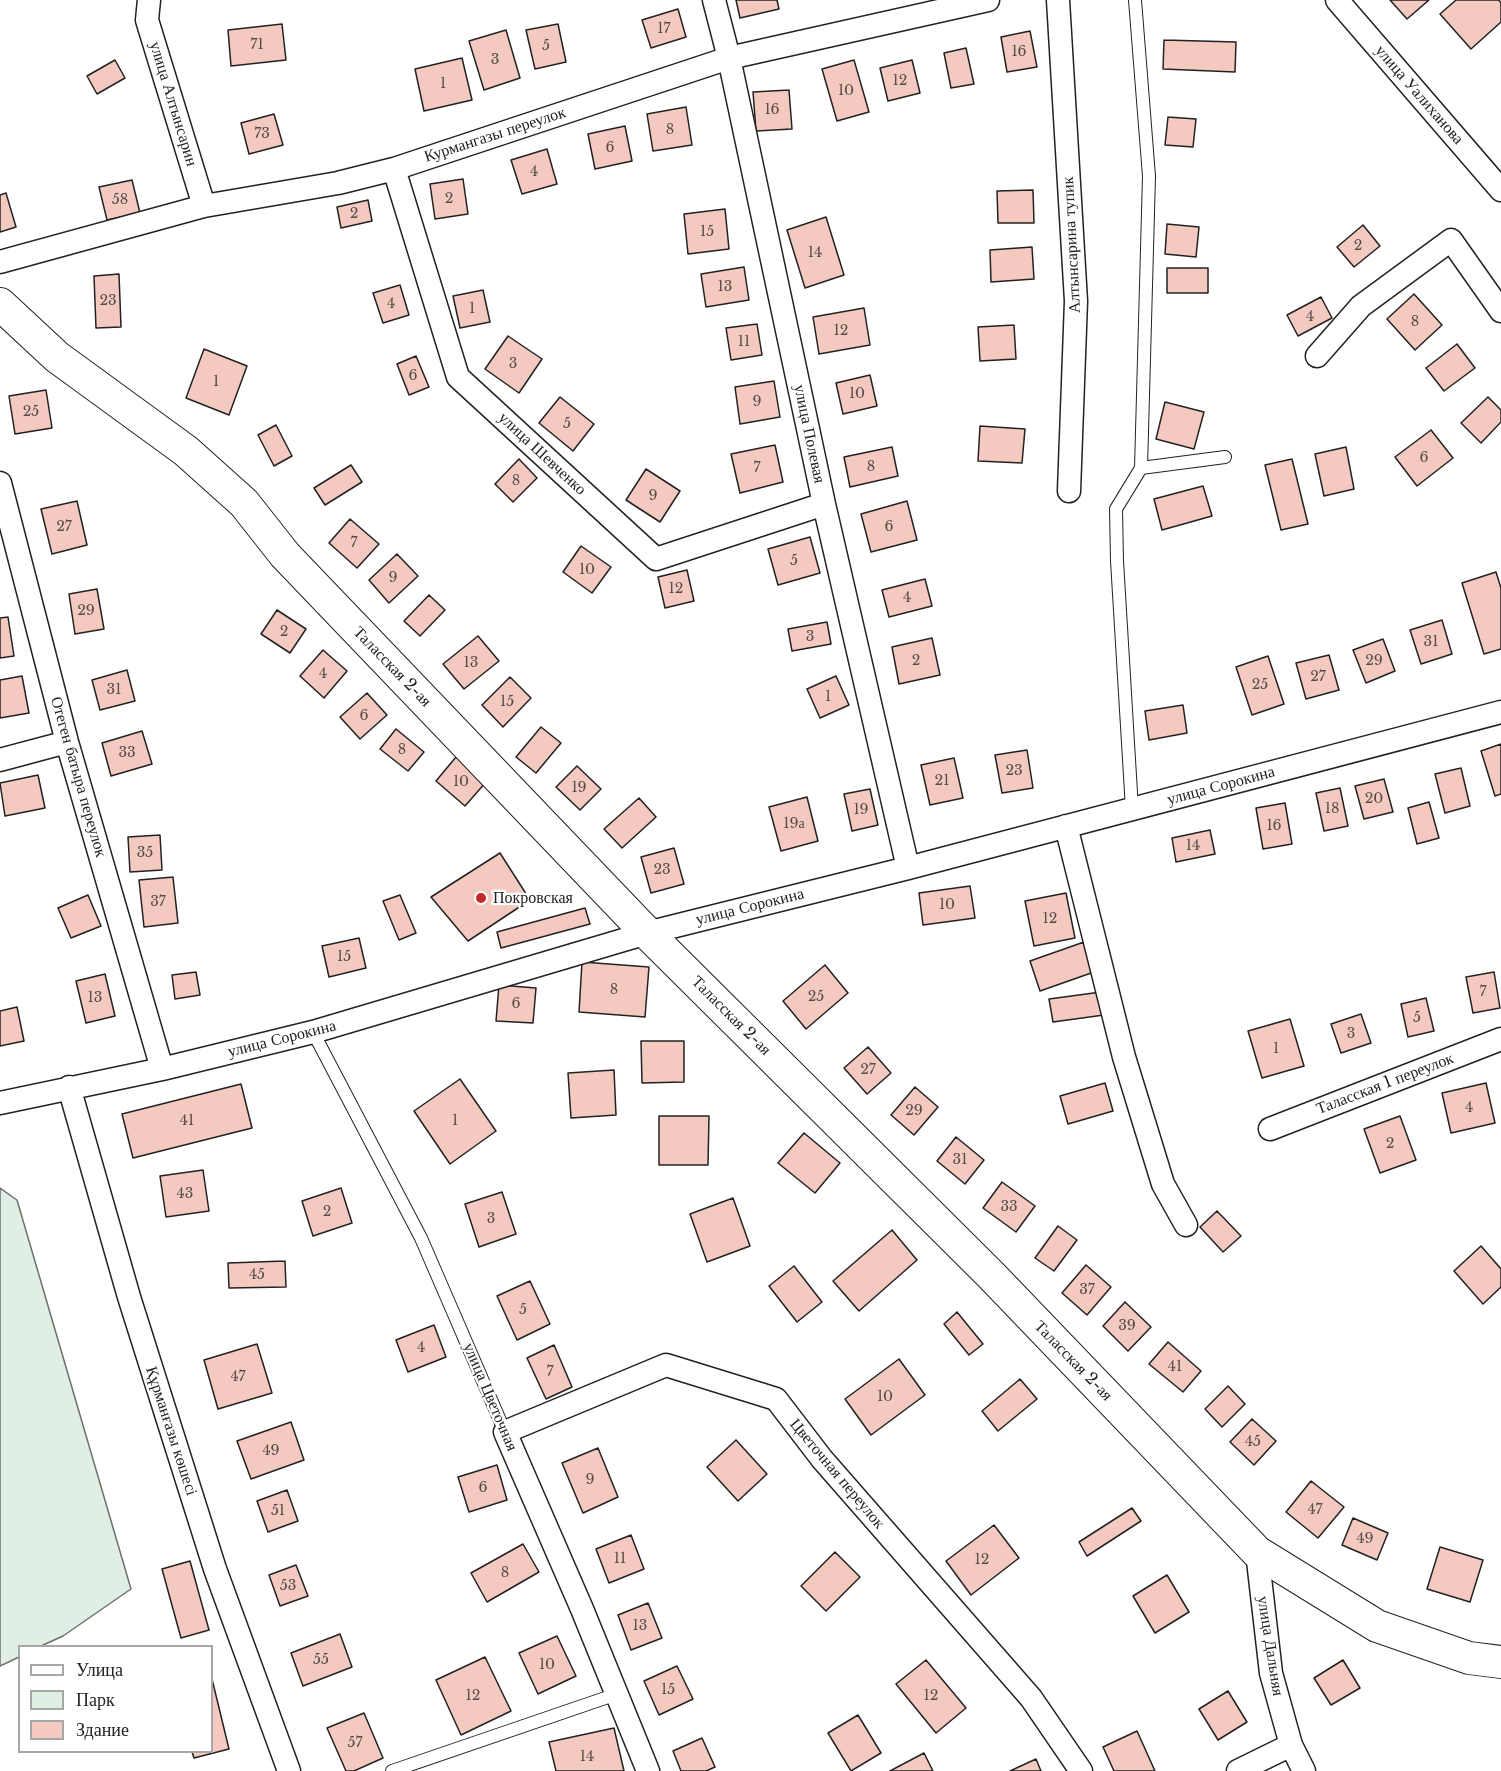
<!DOCTYPE html>
<meta charset="utf-8">
<style>
body{margin:0}
#map{position:relative;width:1501px;height:1771px;overflow:hidden;background:#fff;font-family:"Libre Baskerville",serif}
canvas{display:block}
.legend{position:absolute;left:18px;top:1645px;width:195px;height:108px;box-sizing:border-box;background:#fff;border:2px solid #a7a7a7;margin:0;padding:8px 10px;list-style:none;font-size:18px;color:#222}
.legend li{display:flex;align-items:center;gap:12px;height:30px}
.legend b{width:30px;border:2px solid #a7a7a7}
</style>
<div id="map">
<canvas width="1501" height="1771"></canvas>
<ul class="legend">
<li><b style="height:8px;background:#fff"></b>Улица</li>
<li><b style="height:16px;background:#e0efe3"></b>Парк</li>
<li><b style="height:16px;background:#f3c9c0"></b>Здание</li>
</ul>
</div>
<script>
const g = document.querySelector('canvas').getContext('2d');
g.lineJoin = 'round';
function fill(path, color) { g.fillStyle = color; g.fill(path, 'evenodd'); }
const shape = rows => new Path2D(rows.map(r => 'M' + r).join(''));
function strokePath(path, color, width, dash) { g.strokeStyle = color; g.lineWidth = width; g.lineCap = dash ? 'butt' : 'round'; g.setLineDash(dash || []); g.stroke(path); }
function drawText(font, color, halo, rows, align = 'center') {
  g.font = font + ' "Libre Baskerville",serif'; g.lineWidth = 4.5; g.setLineDash([]); g.textBaseline = 'middle'; g.strokeStyle = halo; g.fillStyle = color; for (const [text, x, y, turn = 0] of rows) {
    g.save(); g.translate(x, y); g.rotate((+turn || 0) * Math.PI / 180); g.textAlign = isNaN(turn) ? turn : align; if (halo) g.strokeText(text, 0, 0); g.fillText(text, 0, 0); g.restore();
  }
}
const green = shape([
 [0,1188,17,1200,131,1589,63,1636,41,1646,20,1646,19,1657,0,1666,0,1188]
]);
fill(green, '#e0efe3');
strokePath(green, '#6f6f6f', 1.5);
const building = shape([
 [736,0,777,0,779,9,740,18,736,0],
 [1390,0,1429,0,1407,19,1390,0],
 [1456,0,1499,0,1501,3,1501,22,1471,49,1440,14,1456,0],
 [678,9,686,37,651,48,642,20,678,9],
 [282,24,286,60,231,66,228,30,282,24],
 [558,24,566,62,535,69,526,30,558,24],
 [506,30,520,78,484,90,469,41,506,30],
 [1030,31,1037,67,1007,72,1001,37,1030,31],
 [1164,40,1236,42,1235,72,1163,69,1164,40],
 [966,48,974,84,951,88,944,53,966,48],
 [462,58,472,100,424,111,415,69,462,58],
 [115,60,125,78,97,94,87,76,115,60],
 [854,60,869,112,837,121,822,69,854,60],
 [912,60,920,93,888,101,880,68,912,60],
 [789,90,792,129,756,131,753,92,789,90],
 [686,107,692,145,653,151,647,114,686,107],
 [274,114,283,145,249,154,241,123,274,114],
 [1168,117,1196,119,1193,147,1165,145,1168,117],
 [625,126,632,161,595,169,588,134,625,126],
 [547,149,557,184,522,194,511,160,547,149],
 [463,179,468,214,435,219,430,184,463,179],
 [132,180,140,213,107,220,99,187,132,180],
 [1033,190,1034,223,998,223,997,191,1033,190],
 [6,193,16,227,0,232,0,195,6,193],
 [368,200,372,221,341,228,337,207,368,200],
 [725,209,729,249,688,254,684,214,725,209],
 [826,217,844,275,805,288,787,230,826,217],
 [1167,224,1199,227,1196,257,1165,254,1167,224],
 [1363,225,1380,246,1354,267,1337,247,1363,225],
 [1032,247,1034,279,991,282,990,250,1032,247],
 [744,267,749,300,706,307,701,274,744,267],
 [1167,268,1208,268,1208,293,1167,293,1167,268],
 [119,274,121,327,96,328,94,276,119,274],
 [400,285,409,315,383,323,373,293,400,285],
 [483,290,490,322,460,328,453,296,483,290],
 [1414,294,1442,325,1415,350,1387,319,1414,294],
 [1321,297,1332,318,1298,336,1287,315,1321,297],
 [864,308,870,345,819,354,813,317,864,308],
 [757,324,762,355,731,360,726,328,757,324],
 [1014,325,1016,359,980,361,978,327,1014,325],
 [508,336,542,359,519,393,485,369,508,336],
 [1457,344,1475,368,1444,391,1426,368,1457,344],
 [204,349,247,366,229,415,186,398,204,349],
 [416,356,429,387,409,395,397,364,416,356],
 [870,375,877,406,843,414,836,383,870,375],
 [774,381,780,417,740,424,735,387,774,381],
 [46,390,52,428,15,434,9,396,46,390],
 [560,397,594,424,573,451,539,423,560,397],
 [1488,397,1501,410,1501,422,1481,443,1461,423,1488,397],
 [1165,402,1204,412,1194,449,1156,439,1165,402],
 [276,425,292,456,274,466,258,435,276,425],
 [980,426,1025,429,1022,463,978,461,980,426],
 [1431,430,1453,458,1417,486,1395,457,1431,430],
 [775,445,783,482,740,493,731,454,775,445],
 [892,447,898,476,850,487,844,457,892,447],
 [1346,447,1354,489,1324,496,1315,454,1346,447],
 [519,459,537,478,513,502,495,484,519,459],
 [1292,459,1308,524,1281,530,1265,465,1292,459],
 [351,465,362,482,325,505,314,488,351,465],
 [646,469,680,491,660,522,626,500,646,469],
 [1203,486,1212,516,1162,530,1154,499,1203,486],
 [77,501,87,545,52,554,41,509,77,501],
 [907,501,917,540,871,552,861,514,907,501],
 [350,519,379,544,357,568,329,543,350,519],
 [810,537,820,573,778,585,768,549,810,537],
 [581,546,611,567,592,593,563,572,581,546],
 [397,554,418,576,389,603,369,580,397,554],
 [687,570,694,601,665,608,658,577,687,570],
 [1496,572,1501,588,1501,649,1484,654,1462,583,1496,572],
 [925,579,932,606,889,617,882,590,925,579],
 [97,589,104,629,75,634,69,594,97,589],
 [429,595,445,610,420,636,404,621,429,595],
 [277,610,306,629,290,653,261,634,277,610],
 [8,617,14,656,0,658,0,618,8,617],
 [1442,620,1452,654,1421,664,1410,630,1442,620],
 [827,622,831,644,792,651,788,629,827,622],
 [478,636,499,661,464,689,443,664,478,636],
 [932,638,940,675,899,684,892,647,932,638],
 [1383,639,1395,671,1366,683,1353,650,1383,639],
 [323,650,347,671,324,698,300,676,323,650],
 [1329,655,1339,690,1306,699,1296,663,1329,655],
 [1268,656,1284,704,1252,715,1236,667,1268,656],
 [127,670,135,701,100,710,92,680,127,670],
 [22,676,29,713,0,718,0,680,22,676],
 [836,676,849,705,820,718,807,689,836,676],
 [510,677,531,698,503,727,482,705,510,677],
 [367,693,387,715,360,739,340,717,367,693],
 [1183,705,1187,733,1149,740,1145,711,1183,705],
 [541,727,561,743,536,773,516,757,541,727],
 [396,729,424,752,408,771,380,749,396,729],
 [142,731,152,764,111,776,102,743,142,731],
 [1501,744,1501,794,1495,796,1481,751,1501,744],
 [1027,750,1033,788,1002,793,995,755,1027,750],
 [456,757,486,782,465,806,436,781,456,757],
 [954,758,963,798,930,805,921,765,954,758],
 [577,766,601,789,580,810,556,787,577,766],
 [1461,768,1470,806,1445,813,1435,774,1461,768],
 [38,775,45,808,5,816,0,783,38,775],
 [1384,779,1393,812,1364,819,1355,786,1384,779],
 [1340,788,1348,826,1324,831,1316,793,1340,788],
 [870,789,878,825,852,831,844,794,870,789],
 [807,797,818,841,781,851,769,807,807,797],
 [639,798,656,817,622,848,604,829,639,798],
 [1429,802,1439,838,1417,844,1408,808,1429,802],
 [1285,803,1292,844,1263,849,1256,808,1285,803],
 [1210,830,1215,854,1176,862,1172,838,1210,830],
 [160,835,162,870,130,872,128,837,160,835],
 [674,848,684,884,651,893,641,857,674,848],
 [500,853,530,900,468,941,431,897,500,853],
 [173,877,178,923,144,927,139,880,173,877],
 [970,886,975,918,923,925,919,893,970,886],
 [1066,893,1075,938,1034,946,1025,901,1066,893],
 [88,895,101,926,71,938,58,908,88,895],
 [400,895,416,933,399,940,383,901,400,895],
 [585,908,590,924,501,948,497,932,585,908],
 [359,938,366,968,329,977,322,946,359,938],
 [1084,942,1094,972,1040,991,1030,961,1084,942],
 [582,962,649,967,645,1017,579,1012,582,962],
 [825,965,848,993,806,1029,783,1001,825,965],
 [196,972,200,995,175,999,172,975,196,972],
 [1494,972,1500,1008,1473,1013,1466,977,1494,972],
 [105,974,115,1016,86,1023,76,981,105,974],
 [499,985,536,988,533,1023,496,1021,499,985],
 [1101,992,1104,1015,1053,1022,1049,999,1101,992],
 [1426,998,1434,1031,1408,1037,1401,1004,1426,998],
 [17,1007,24,1041,0,1046,0,1011,17,1007],
 [1361,1014,1371,1043,1341,1053,1331,1024,1361,1014],
 [1290,1019,1304,1066,1262,1078,1248,1031,1290,1019],
 [641,1041,684,1041,684,1082,642,1083,641,1041],
 [868,1047,891,1073,867,1094,844,1068,868,1047],
 [614,1070,616,1115,571,1118,568,1073,614,1070],
 [460,1079,496,1131,450,1164,414,1111,460,1079],
 [1105,1083,1113,1111,1068,1124,1060,1096,1105,1083],
 [1486,1083,1495,1123,1451,1133,1442,1093,1486,1083],
 [241,1084,252,1128,133,1158,122,1114,241,1084],
 [915,1087,938,1107,914,1135,891,1115,915,1087],
 [659,1116,709,1116,708,1165,659,1165,659,1116],
 [1400,1116,1416,1160,1380,1173,1364,1129,1400,1116],
 [804,1133,840,1163,815,1193,778,1163,804,1133],
 [956,1137,984,1160,965,1184,937,1161,956,1137],
 [203,1170,209,1211,166,1217,160,1176,203,1170],
 [1002,1182,1035,1206,1016,1232,983,1208,1002,1182],
 [341,1188,352,1223,313,1236,302,1201,341,1188],
 [502,1192,516,1234,479,1247,465,1204,502,1192],
 [733,1198,750,1246,707,1262,690,1214,733,1198],
 [1217,1211,1241,1236,1223,1252,1200,1227,1217,1211],
 [1058,1226,1077,1240,1054,1271,1035,1258,1058,1226],
 [892,1230,917,1260,859,1311,833,1281,892,1230],
 [1481,1246,1501,1269,1501,1287,1483,1304,1454,1271,1481,1246],
 [285,1261,286,1287,229,1288,228,1263,285,1261],
 [1086,1265,1111,1287,1087,1315,1062,1293,1086,1265],
 [794,1266,822,1302,797,1322,769,1286,794,1266],
 [530,1281,550,1324,517,1340,497,1296,530,1281],
 [1125,1302,1151,1327,1128,1351,1103,1326,1125,1302],
 [957,1312,983,1344,969,1355,944,1324,957,1312],
 [434,1325,446,1357,408,1372,396,1340,434,1325],
 [1168,1342,1201,1371,1183,1392,1149,1364,1168,1342],
 [257,1344,272,1393,218,1409,204,1360,257,1344],
 [554,1345,572,1387,546,1399,527,1358,554,1345],
 [899,1359,925,1395,871,1435,845,1399,899,1359],
 [1020,1379,1037,1399,998,1431,982,1411,1020,1379],
 [1228,1386,1245,1404,1222,1427,1205,1409,1228,1386],
 [1252,1419,1276,1441,1254,1465,1230,1442,1252,1419],
 [291,1422,304,1460,251,1479,237,1441,291,1422],
 [736,1440,767,1474,738,1501,707,1467,736,1440],
 [598,1448,618,1497,583,1513,562,1463,598,1448],
 [497,1465,507,1500,469,1512,458,1477,497,1465],
 [1311,1481,1344,1507,1318,1538,1286,1512,1311,1481],
 [287,1490,298,1521,268,1532,257,1501,287,1490],
 [1132,1508,1141,1521,1087,1556,1079,1542,1132,1508],
 [1353,1518,1388,1533,1377,1560,1342,1545,1353,1518],
 [994,1525,1019,1558,971,1595,946,1561,994,1525],
 [631,1535,644,1569,609,1583,596,1549,631,1535],
 [523,1544,539,1572,487,1602,471,1573,523,1544],
 [1440,1547,1483,1560,1470,1602,1427,1589,1440,1547],
 [835,1552,860,1577,826,1611,801,1586,835,1552],
 [190,1561,209,1630,181,1638,162,1569,190,1561],
 [296,1565,308,1596,280,1606,269,1575,296,1565],
 [1167,1575,1189,1612,1155,1633,1133,1596,1167,1575],
 [648,1603,662,1638,631,1650,618,1615,648,1603],
 [340,1634,352,1667,303,1686,291,1653,340,1634],
 [557,1636,576,1676,538,1694,519,1653,557,1636],
 [485,1657,511,1711,461,1735,436,1680,485,1657],
 [926,1660,966,1708,936,1733,896,1684,926,1660],
 [1343,1660,1360,1688,1331,1705,1314,1678,1343,1660],
 [677,1666,693,1699,659,1715,644,1681,677,1666],
 [212,1679,229,1749,194,1758,192,1752,212,1752,212,1679],
 [1228,1691,1247,1722,1218,1740,1199,1709,1228,1691],
 [364,1713,383,1758,354,1771,346,1771,327,1728,364,1713],
 [858,1715,881,1753,851,1771,828,1733,858,1715],
 [614,1728,624,1771,556,1771,549,1742,614,1728],
 [1137,1731,1155,1771,1114,1771,1103,1747,1137,1731],
 [702,1738,715,1767,706,1771,681,1771,673,1751,702,1738],
 [924,1753,933,1771,890,1771,924,1753],
 [1036,1759,1041,1771,1010,1771,1036,1759]
]);
fill(building, '#f3c9c0');
strokePath(building, '#222', 1.5);
const lane = shape([
 [1135,0,1149,176,1141,468],
 [1132,809,1117,561,1116,509,1141,468,1225,457],
 [313,1032,421,1238,505,1432],
 [392,1771,617,1694]
]);
const street = shape([
 [149,0,147,20,204,206],
 [714,0,729,58,824,504,908,868],
 [1058,0,1076,301,1069,491],
 [1337,0,1501,190],
 [394,169,458,377,656,559,824,504],
 [0,262,204,206,338,183,394,169,729,58,988,0],
 [1317,356,1361,306,1451,240,1501,311],
 [0,483,67,742,162,1069],
 [0,760,67,742],
 [1066,826,1124,1057,1163,1184,1186,1225],
 [69,1087,129,1297,215,1569,289,1771],
 [0,1103,162,1069,313,1032,647,933,908,868,1501,712],
 [1270,1129,1501,1039],
 [1257,1552,1271,1673,1291,1745,1304,1771],
 [648,1771,582,1609,505,1432,666,1365,776,1399,822,1459,1031,1698,1081,1771],
 [1238,1771,1291,1745]
]);
const secondary = shape([
 [0,304,57,357,186,451,244,503,285,555,647,933,991,1275,1257,1552,1377,1626,1469,1658,1501,1662]
]);
strokePath(lane, '#222', 14);
strokePath(street, '#222', 25);
strokePath(secondary, '#222', 34);
strokePath(lane, '#fff', 12);
strokePath(street, '#fff', 22);
strokePath(secondary, '#fff', 32);
for (const [x, y, r, color] of [
 [481,898,6,"#c62828"]
]) { const dot = new Path2D(); dot.arc(x, y, r, 0, 2 * Math.PI); g.fillStyle = color; g.fill(dot); strokePath(dot, '#fff', 2); }
drawText('14px', '#564c4a', null, [
 ["17",664,29],
 ["71",257,45],
 ["5",546,46],
 ["16",1019,52],
 ["3",495,60],
 ["12",900,81],
 ["1",443,84],
 ["10",846,91],
 ["16",772,110],
 ["8",670,130],
 ["73",262,134],
 ["6",610,148],
 ["4",534,172],
 ["2",449,199],
 ["58",120,200],
 ["2",354,214],
 ["15",707,232],
 ["2",1358,246],
 ["14",815,253],
 ["13",725,287],
 ["23",108,301],
 ["4",391,304],
 ["1",472,309],
 ["4",1310,317],
 ["8",1415,322],
 ["12",841,331],
 ["11",744,342],
 ["3",513,364],
 ["6",413,376],
 ["1",216,382],
 ["10",857,394],
 ["9",757,402],
 ["25",31,412],
 ["5",567,424],
 ["6",1424,458],
 ["8",871,467],
 ["7",757,468],
 ["8",516,481],
 ["9",653,496],
 ["27",64,527],
 ["6",889,527],
 ["7",354,543],
 ["5",794,561],
 ["10",587,570],
 ["9",393,578],
 ["12",676,589],
 ["4",907,598],
 ["29",86,611],
 ["2",284,632],
 ["3",810,637],
 ["31",1431,642],
 ["2",916,661],
 ["29",1374,661],
 ["13",471,663],
 ["4",323,674],
 ["27",1318,677],
 ["25",1260,685],
 ["31",114,690],
 ["1",828,697],
 ["15",507,702],
 ["6",364,716],
 ["8",402,750],
 ["33",127,753],
 ["23",1014,771],
 ["21",942,781],
 ["10",461,782],
 ["19",579,788],
 ["20",1374,799],
 ["18",1332,809],
 ["19",861,810],
 ["19а",794,824],
 ["16",1274,826],
 ["14",1193,846],
 ["35",145,853],
 ["23",662,870],
 ["37",158,902],
 ["10",947,905],
 ["12",1050,919],
 ["15",344,957],
 ["8",614,990],
 ["7",1483,992],
 ["25",816,997],
 ["13",95,998],
 ["6",516,1004],
 ["5",1417,1018],
 ["3",1351,1034],
 ["1",1276,1049],
 ["27",868,1070],
 ["4",1469,1108],
 ["29",914,1111],
 ["41",187,1121],
 ["1",455,1121],
 ["2",1390,1144],
 ["31",960,1160],
 ["43",185,1194],
 ["33",1009,1207],
 ["2",327,1212],
 ["3",491,1219],
 ["45",257,1275],
 ["37",1087,1290],
 ["5",523,1310],
 ["39",1127,1326],
 ["4",421,1348],
 ["41",1175,1367],
 ["7",550,1372],
 ["47",238,1377],
 ["10",885,1397],
 ["45",1253,1442],
 ["49",271,1451],
 ["9",590,1480],
 ["6",483,1488],
 ["47",1315,1510],
 ["51",278,1511],
 ["49",1365,1539],
 ["11",620,1559],
 ["12",982,1560],
 ["8",505,1573],
 ["53",288,1586],
 ["13",640,1626],
 ["55",321,1660],
 ["10",547,1665],
 ["15",668,1690],
 ["12",473,1696],
 ["12",931,1696],
 ["57",355,1743],
 ["14",587,1757]
]);
drawText('16px', '#222', '#fff', [
 ["улица Уалиханова",1419,95,49],
 ["улица Алтынсарин",173,104,73],
 ["Курмангазы переулок",495,135,-18],
 ["Алтынсарина тупик",1072,245,-93],
 ["улица Полевая",809,434,78],
 ["улица Шевченко",542,454,43],
 ["Таласская 2-ая",392,667,46],
 ["Отеген батыра переулок",78,777,74],
 ["улица Сорокина",1221,786,-15],
 ["улица Сорокина",750,907,-14],
 ["Таласская 2-ая",731,1016,45],
 ["улица Сорокина",282,1039,-14],
 ["Таласская 1 переулок",1385,1084,-21],
 ["Таласская 2-ая",1073,1361,46],
 ["улица Цветочная",490,1397,67],
 ["Құрманғазы көшесі",171,1431,72],
 ["Цветочная переулок",837,1474,50],
 ["улица Дальняя",1270,1646,81]
]);
drawText('16px', '#222', '#fff', [
 ["Покровская",493,898]
], 'left');
</script>
